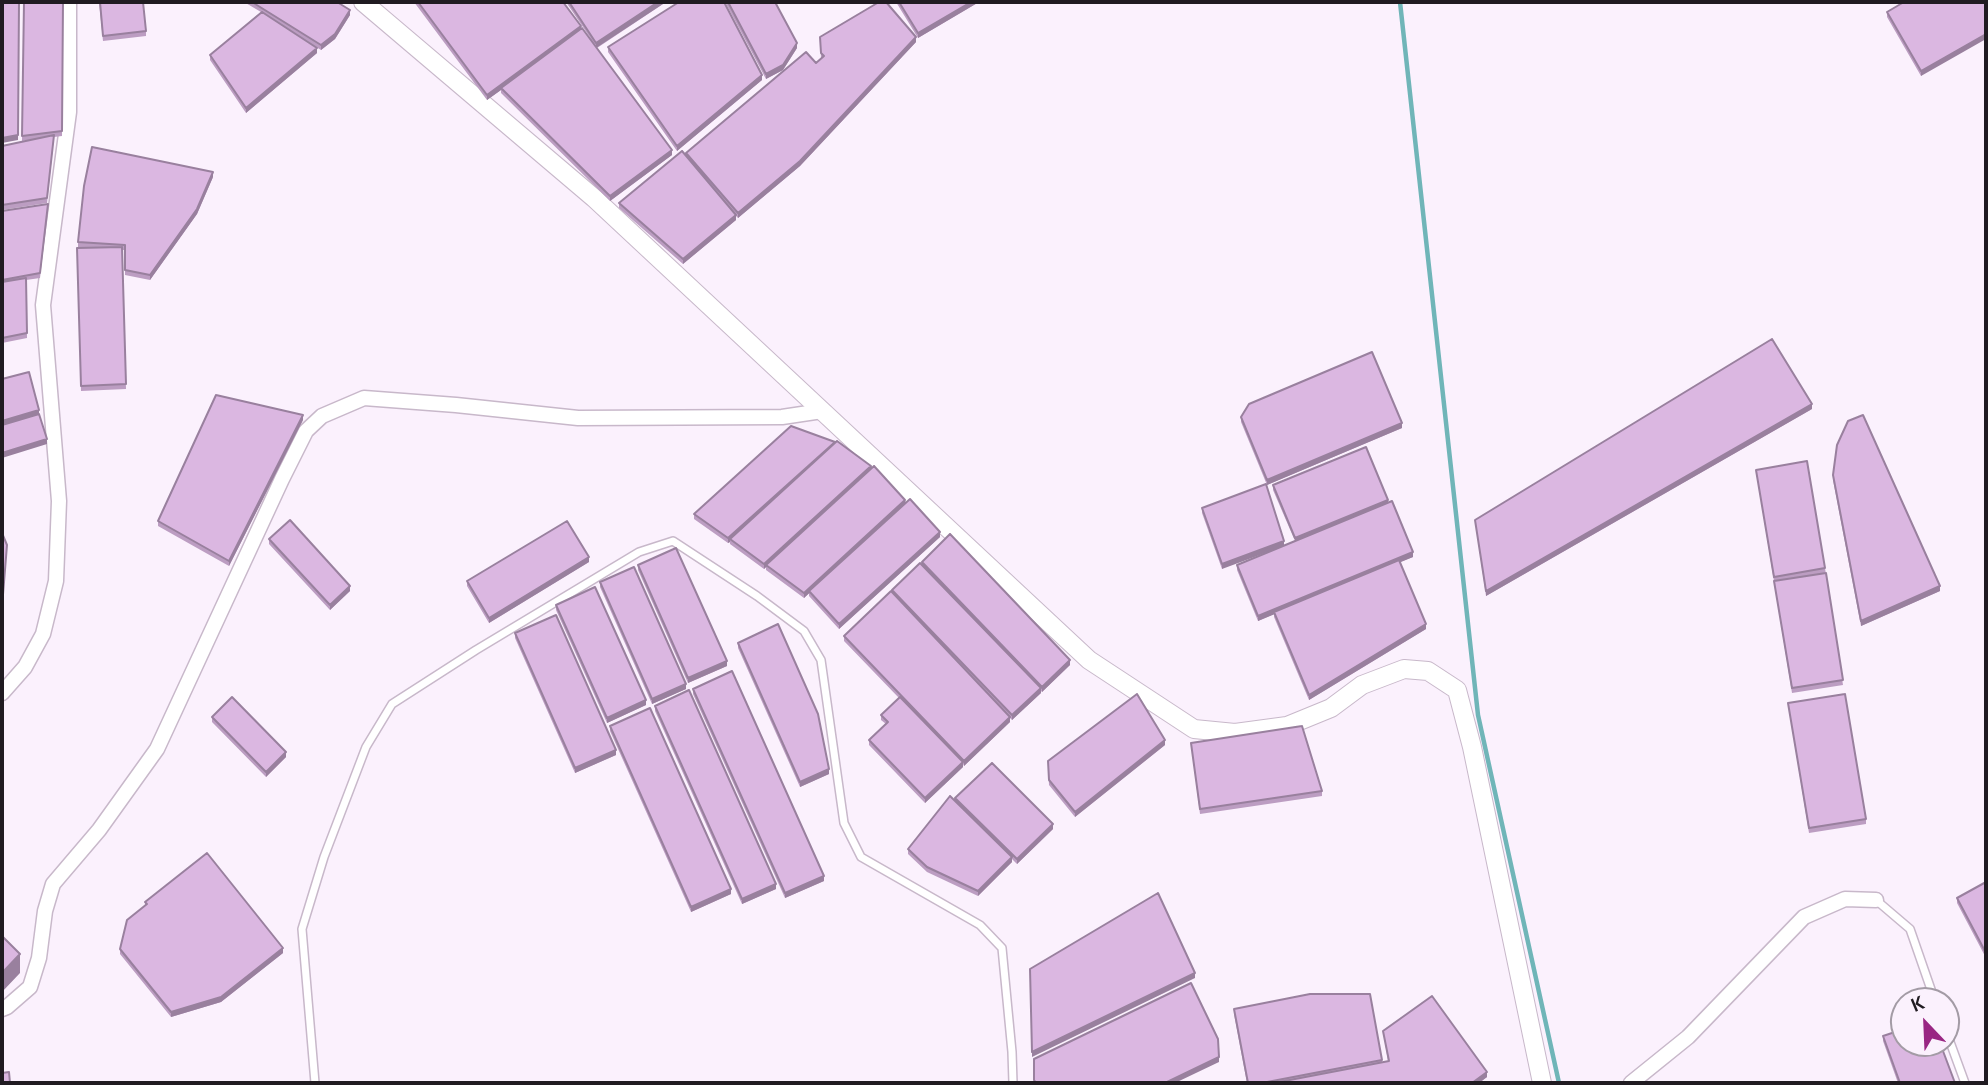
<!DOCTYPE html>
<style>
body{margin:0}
#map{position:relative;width:1988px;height:1085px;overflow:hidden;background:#fbf1fd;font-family:Cabin,sans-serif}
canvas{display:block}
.frame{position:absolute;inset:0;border:4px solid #201b21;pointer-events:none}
.north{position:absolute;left:1890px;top:987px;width:70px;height:70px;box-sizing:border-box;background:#fbf1fd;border:2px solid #a39ba5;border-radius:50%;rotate:337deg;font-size:19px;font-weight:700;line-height:28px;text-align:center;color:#201b21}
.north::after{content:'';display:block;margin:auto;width:24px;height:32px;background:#992683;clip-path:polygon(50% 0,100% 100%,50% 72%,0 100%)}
</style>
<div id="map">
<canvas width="1988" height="1085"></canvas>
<div class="frame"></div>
<div class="north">K</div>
</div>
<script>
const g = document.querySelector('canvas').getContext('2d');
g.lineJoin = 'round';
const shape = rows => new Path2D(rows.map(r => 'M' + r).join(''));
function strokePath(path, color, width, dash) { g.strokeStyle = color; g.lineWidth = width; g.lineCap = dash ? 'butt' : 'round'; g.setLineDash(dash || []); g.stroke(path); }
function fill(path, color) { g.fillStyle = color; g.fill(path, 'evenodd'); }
strokePath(shape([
 [1400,2,1478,715,1559,1083]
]), '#70b5b8', 4.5);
const service = shape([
 [1876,900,1910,929,1935,1001],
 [1946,1031,1965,1083],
 [315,1083,302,929,324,857,366,747,392,704,476,650,639,552,673,541,757,596,804,631,821,660,844,823,861,857,980,925,1002,948,1012,1052,1013,1083]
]);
const minor = shape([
 [2,693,25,667,43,634,56,581,59,501,43,305,69,112,69,2],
 [2,1009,7,1007,30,987,39,958,45,911,53,884,99,830,157,749,282,479,306,431,322,416,364,398,456,405,578,418,782,417,822,411],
 [1631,1083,1688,1037,1804,917,1845,899,1876,900]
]);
const tertiary = shape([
 [363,2,594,198,1089,660,1194,729,1235,733,1287,726,1331,708,1362,685,1404,669,1428,671,1457,690,1472,747,1542,1083]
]);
strokePath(service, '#c8b8ca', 10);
strokePath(minor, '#c8b8ca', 17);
strokePath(tertiary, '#c8b8ca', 20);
strokePath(service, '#fff', 7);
strokePath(minor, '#fff', 14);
strokePath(tertiary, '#fff', 18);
fill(shape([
 [24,2,63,2,62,136,54,137,47,203,2,210,2,146,36,139,22,141],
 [99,2,146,31,146,36,103,41],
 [244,2,337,2,350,15,335,39,321,50,300,37,317,53,246,113,210,60,210,55,261,12],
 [414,2,563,2,581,29,591,39,566,2,666,2,597,48,672,155,610,201,501,93,501,90,487,100],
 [725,2,775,2,797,48,783,70,766,79],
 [896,2,979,2,918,38],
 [1986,2,1921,76,1887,17,1887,12],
 [820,37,916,42,800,166,738,218,736,216,736,220,683,264,619,208,619,203,686,156,686,153,816,63,821,58],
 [608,47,762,80,677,151,608,52],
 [213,177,197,214,150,280,125,275,125,250,122,250,126,389,81,391,77,248,88,248,78,247,78,242],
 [48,209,40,278,26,280,27,338,2,343,2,211],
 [1812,409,1486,596,1475,520],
 [1241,417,1402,428,1267,485,1241,422],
 [303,420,229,566,158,526,158,521],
 [835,444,871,469,940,537,839,629,809,596,809,593,804,598,766,570,766,567,764,569,730,544,730,542,728,543,694,519,694,514],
 [1756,470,1825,568,1843,685,1792,693],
 [1833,475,1940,591,1861,626,1833,480],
 [1266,484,1222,569,1202,513,1202,508],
 [1273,485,1388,503,1413,557,1400,562,1426,629,1309,700,1274,617,1274,614,1258,621,1237,570,1237,565,1295,541,1273,490],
 [269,539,350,591,330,610,269,544],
 [589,562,489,623,467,586,467,581],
 [922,562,1070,665,1042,692,1041,691,1041,693,1012,720,1010,718,1010,722,964,766,963,764,963,767,925,803,869,745,869,740,886,724,881,720,881,715,899,698,844,641,844,636,892,593,892,590,922,564],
 [638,565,727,666,688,683,638,570],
 [600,582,686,689,652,704,600,587],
 [556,605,646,705,607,723,556,610],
 [515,633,616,755,575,773,515,638],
 [738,643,829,774,800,787,738,648],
 [693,689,824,881,785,898,693,694],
 [1788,703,1866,819,1866,824,1809,833],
 [655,706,776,889,742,904,655,711],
 [212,717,286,757,266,777,212,722],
 [610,726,731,894,691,912,610,731],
 [1191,743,1322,791,1322,796,1200,814],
 [1165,745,1075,817,1049,785,1048,761],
 [955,798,1053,829,1017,864,1012,859,1012,862,978,896,927,872,908,854,908,849,955,801],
 [1986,882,1986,958,1957,903,1957,898],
 [145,902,283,953,221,1002,171,1017,120,954,120,949,145,906],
 [1234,1009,1382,1060,1382,1062,1388,1061,1383,1031,1487,1077,1479,1083,1247,1083,1234,1014],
 [1883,1036,1955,1083,1898,1083,1883,1041]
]), '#bc9dc2');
fill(shape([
 [19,2,18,140,2,143,2,138],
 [658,2,666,2,596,48,596,43],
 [971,2,979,2,918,38,918,33],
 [350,10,350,15,335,39,321,50,321,45],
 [581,26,581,31,501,88,501,90,487,100,487,95],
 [1986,34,1986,39,1921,76,1921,71],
 [916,37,916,42,800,166,738,218,738,213],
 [797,43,797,48,783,70,766,79,766,74],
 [317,48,317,53,246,113,246,108],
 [762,75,762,80,677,151,677,146],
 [672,150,672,155,610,201,610,196],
 [213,172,213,177,197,214,150,280,150,275],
 [736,215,736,220,683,264,683,259],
 [1812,404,1812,409,1486,596,1486,591],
 [39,410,39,415,2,426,2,421],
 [303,415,303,420,229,566,229,561],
 [1402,423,1402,428,1267,485,1267,480],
 [47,439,47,444,2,458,2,453],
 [835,442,835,447,730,539,730,542,728,543,728,538],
 [871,466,871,471,764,569,764,564],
 [905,500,905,505,804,598,804,593],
 [1388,500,1388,505,1295,543,1295,538],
 [940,532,940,537,839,629,839,624],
 [1284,541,1284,546,1222,569,1222,564],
 [1413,552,1413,557,1258,621,1258,616],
 [589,557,589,562,489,623,489,618],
 [350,586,350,591,330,610,330,605],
 [1940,586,1940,591,1861,626,1861,621],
 [1426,624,1426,629,1309,700,1309,695],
 [1070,660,1070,665,1042,692,1042,687],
 [727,661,727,666,688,683,688,678],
 [686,684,686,689,652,704,652,699],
 [1041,688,1041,693,1012,720,1012,715],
 [646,700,646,705,607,723,607,718],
 [1010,717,1010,722,964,766,964,761],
 [1165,740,1165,745,1075,817,1075,812],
 [616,750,616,755,575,773,575,768],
 [286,752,286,757,266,777,266,772],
 [963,762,963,767,925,803,925,798],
 [829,769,829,774,800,787,800,782],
 [1053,824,1053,829,1017,864,1017,859],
 [1012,857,1012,862,978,896,978,891],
 [824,876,824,881,785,898,785,893],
 [776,884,776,889,742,904,742,899],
 [731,889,731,894,691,912,691,907],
 [283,948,283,953,221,1002,171,1017,171,1012],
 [20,954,20,973,2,992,2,973],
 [1195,973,1195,978,1032,1057,1032,1052],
 [1219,1057,1219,1062,1175,1083,1165,1083],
 [1487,1072,1487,1077,1479,1083,1472,1083]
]), '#99809e');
const building = shape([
 [2,2,19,2,18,135,2,138,2,2],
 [24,2,63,2,62,131,22,136,24,2],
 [100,2,143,2,146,31,103,36,100,2],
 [252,2,337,2,350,10,335,34,321,45,252,2],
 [418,2,563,2,581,26,487,95,418,2],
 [569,2,658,2,596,43,569,2],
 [679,2,724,2,762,75,677,146,608,47,679,2],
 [728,2,775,2,797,43,783,65,766,74,728,2],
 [879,2,886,2,916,37,800,161,738,213,686,153,806,52,816,63,824,56,821,53,820,37,879,2],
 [899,2,971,2,918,33,899,2],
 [1904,2,1986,2,1986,34,1921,71,1887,12,1904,2],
 [262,12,317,48,246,108,210,55,262,12],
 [582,28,672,150,610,196,501,88,582,28],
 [54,135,47,198,2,205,2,146,54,135],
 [92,147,213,172,197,209,150,275,125,270,125,245,78,242,84,186,92,147],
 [682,151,736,215,683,259,619,203,682,151],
 [48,204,40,273,2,280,2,211,48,204],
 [122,247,126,384,81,386,77,248,122,247],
 [26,278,27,333,2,338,2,282,26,278],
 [1772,339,1812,404,1486,591,1475,520,1772,339],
 [1372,352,1402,423,1267,480,1241,417,1249,404,1372,352],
 [29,372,39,410,2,421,2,379,29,372],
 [216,395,303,415,229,561,158,521,216,395],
 [39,414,47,439,2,453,2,425,39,414],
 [1863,415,1940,586,1861,621,1833,475,1837,445,1848,421,1863,415],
 [791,426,835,442,728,538,694,514,791,426],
 [837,441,871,466,764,564,730,539,837,441],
 [1366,447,1388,500,1295,538,1273,485,1366,447],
 [1807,461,1825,568,1774,577,1756,470,1807,461],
 [874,466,905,500,804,593,766,565,874,466],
 [1266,484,1284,541,1222,564,1202,508,1266,484],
 [910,499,940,532,839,624,809,591,910,499],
 [1392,501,1413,552,1258,616,1237,565,1392,501],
 [290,520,350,586,330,605,269,539,290,520],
 [567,521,589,557,489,618,467,581,567,521],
 [2,533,7,545,2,607,2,533],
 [950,534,1070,660,1042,687,922,562,950,534],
 [676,548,727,661,688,678,638,565,676,548],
 [1399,560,1426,624,1309,695,1274,612,1399,560],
 [920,563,1041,688,1012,715,892,590,920,563],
 [634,567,686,684,652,699,600,582,634,567],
 [1826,573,1843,680,1792,688,1774,581,1826,573],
 [595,587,646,700,607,718,556,605,595,587],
 [891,591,1010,717,964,761,844,636,891,591],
 [556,615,616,750,575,768,515,633,556,615],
 [778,624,818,714,829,769,800,782,738,643,778,624],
 [732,671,824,876,785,893,693,689,732,671],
 [689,690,776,884,742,899,655,706,689,690],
 [1137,694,1165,740,1075,812,1049,780,1048,761,1137,694],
 [1845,694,1866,819,1809,828,1788,703,1845,694],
 [232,697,286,752,266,772,212,717,232,697],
 [900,697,963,762,925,798,869,740,888,722,881,715,900,697],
 [650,708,731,889,691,907,610,726,650,708],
 [1302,726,1322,791,1200,809,1191,743,1302,726],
 [992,763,1053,824,1017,859,955,798,992,763],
 [950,796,1012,857,978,891,927,867,908,849,950,796],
 [207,853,283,948,221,997,171,1012,120,949,127,920,147,904,145,902,207,853],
 [1986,882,1986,953,1957,898,1986,882],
 [1158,893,1195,973,1032,1052,1030,969,1158,893],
 [2,936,20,954,2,973,2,936],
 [1191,983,1218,1039,1219,1057,1165,1083,1036,1083,1034,1080,1034,1059,1191,983],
 [1310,994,1370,994,1382,1060,1262,1083,1248,1083,1234,1009,1310,994],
 [1432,996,1487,1072,1472,1083,1274,1083,1389,1061,1383,1031,1432,996],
 [1904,1029,1904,1043,1940,1043,1955,1083,1900,1083,1883,1036,1904,1029],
 [9,1072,10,1083,2,1083,2,1073,9,1072]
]);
fill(building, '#dbb7e1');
strokePath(building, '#99809e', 2);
</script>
